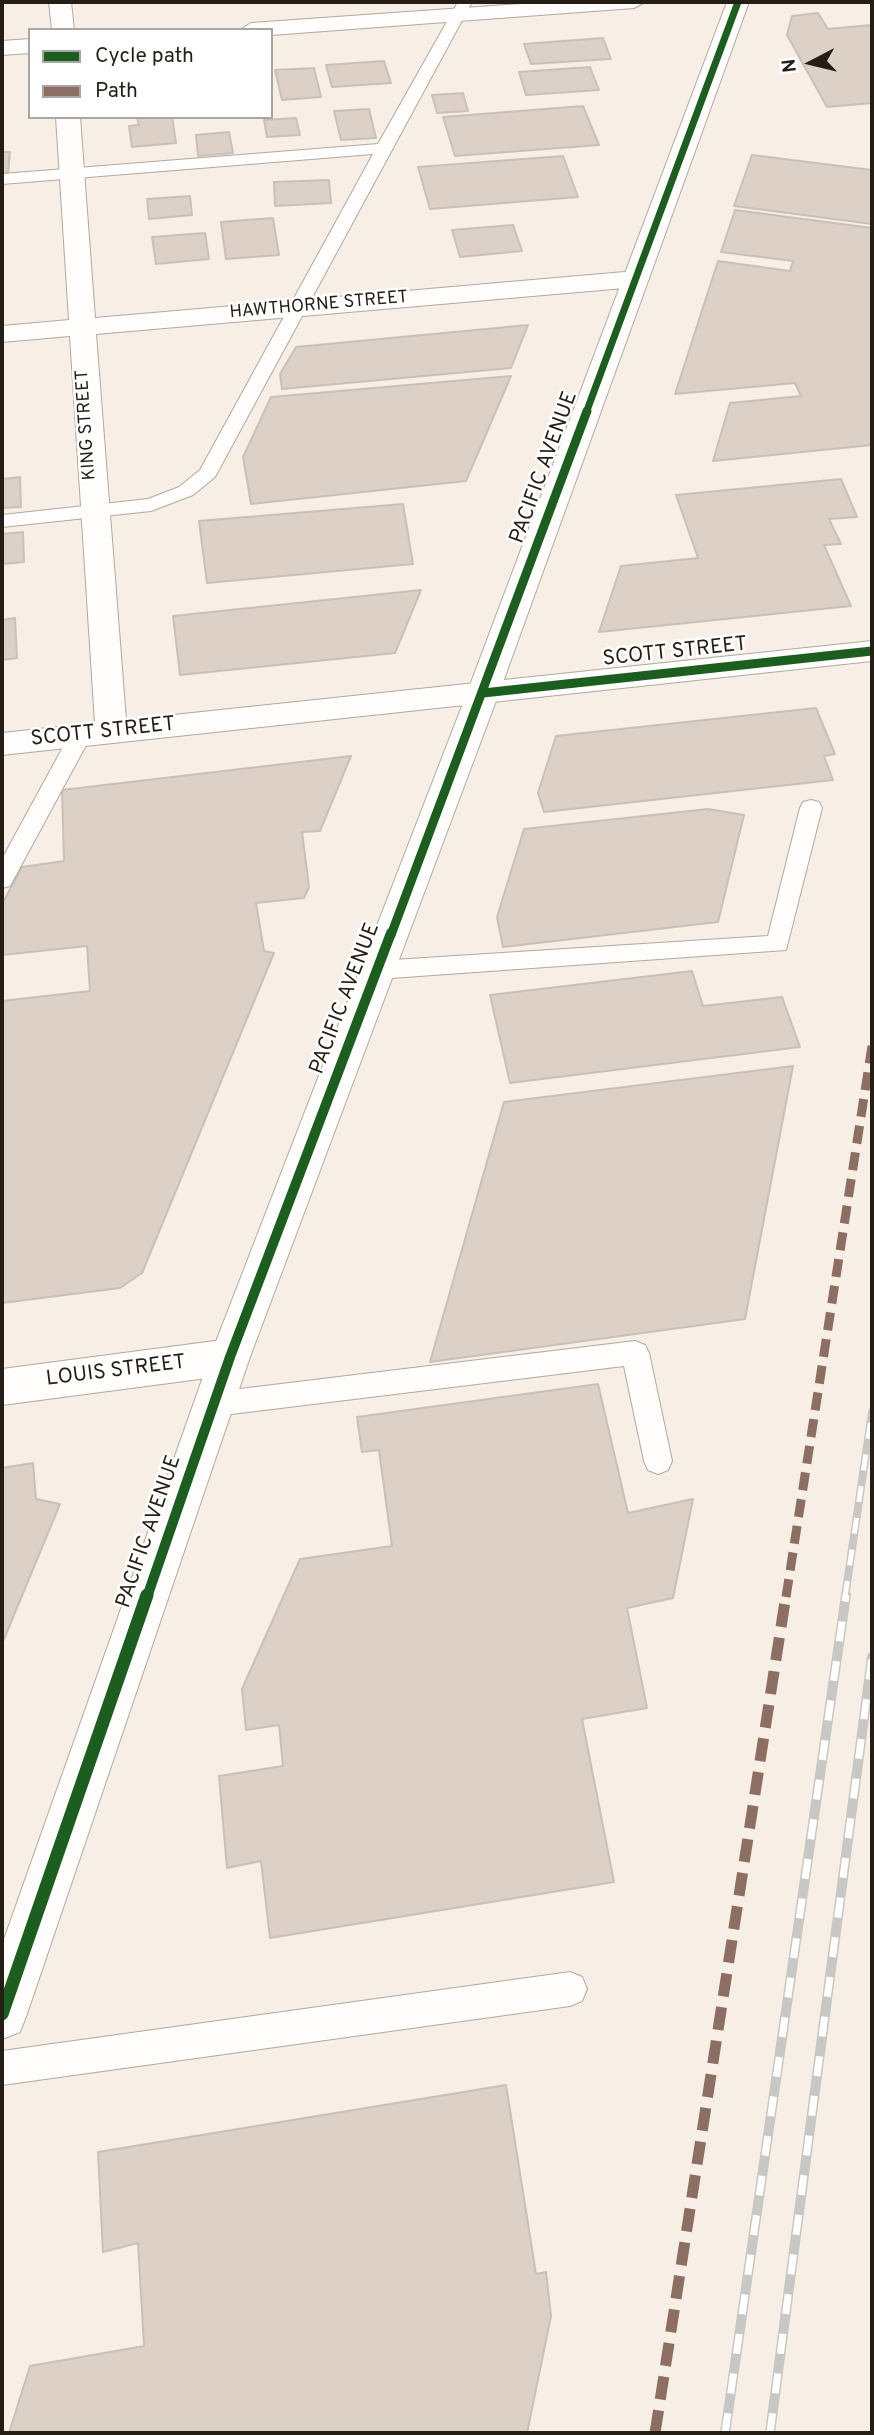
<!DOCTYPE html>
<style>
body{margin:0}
#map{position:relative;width:874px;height:2435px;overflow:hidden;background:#f7efe5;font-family:Overpass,sans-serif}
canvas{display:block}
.frame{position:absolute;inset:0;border:4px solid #251e16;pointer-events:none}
.legend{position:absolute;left:28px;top:28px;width:245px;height:91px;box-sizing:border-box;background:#fff;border:2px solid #a8a5a2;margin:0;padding:9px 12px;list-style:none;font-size:21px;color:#251e16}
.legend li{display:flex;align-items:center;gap:14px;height:35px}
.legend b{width:35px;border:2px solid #a8a5a2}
.north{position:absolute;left:776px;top:28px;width:70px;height:70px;-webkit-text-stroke:5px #fff;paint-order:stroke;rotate:263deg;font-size:19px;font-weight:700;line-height:28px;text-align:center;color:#251e16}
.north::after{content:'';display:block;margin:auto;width:24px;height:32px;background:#251e16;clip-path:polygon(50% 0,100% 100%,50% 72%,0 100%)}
</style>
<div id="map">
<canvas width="874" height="2435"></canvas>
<div class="frame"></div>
<ul class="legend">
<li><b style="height:9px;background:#1b5e20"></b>Cycle path</li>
<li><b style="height:9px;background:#8d6e63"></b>Path</li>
</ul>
<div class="north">N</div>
</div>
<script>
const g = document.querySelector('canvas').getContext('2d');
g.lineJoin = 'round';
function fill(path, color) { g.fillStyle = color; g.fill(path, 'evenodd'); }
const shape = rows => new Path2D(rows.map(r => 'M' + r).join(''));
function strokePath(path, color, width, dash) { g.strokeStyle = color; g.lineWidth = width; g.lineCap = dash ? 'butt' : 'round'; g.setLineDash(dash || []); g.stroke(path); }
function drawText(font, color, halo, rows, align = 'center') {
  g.font = font + ' Overpass,sans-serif'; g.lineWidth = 5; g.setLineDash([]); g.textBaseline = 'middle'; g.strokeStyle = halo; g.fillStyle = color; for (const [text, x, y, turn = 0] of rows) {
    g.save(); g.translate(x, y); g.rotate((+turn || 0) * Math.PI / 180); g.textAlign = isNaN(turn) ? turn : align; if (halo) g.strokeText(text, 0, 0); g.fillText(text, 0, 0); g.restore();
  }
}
const building = shape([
 [818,13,828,29,872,25,872,103,827,107,787,35,792,16,818,13],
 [603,38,611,59,531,64,524,44,603,38],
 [384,61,391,83,332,87,326,65,384,61],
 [590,67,599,90,526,95,519,72,590,67],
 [314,68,321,97,282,100,275,70,314,68],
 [463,93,468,111,437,113,432,95,463,93],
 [583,106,599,145,455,156,443,117,583,106],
 [369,109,376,138,341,140,334,111,369,109],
 [137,117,172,117,176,143,132,147,129,126,139,125,137,117],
 [296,118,300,135,267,137,264,120,296,118],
 [229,132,233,153,198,156,196,135,229,132],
 [2,152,10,152,8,173,2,174,2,152],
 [752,155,872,170,872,224,734,206,752,155],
 [563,156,578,197,430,209,418,167,563,156],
 [329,180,331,203,275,206,274,182,329,180],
 [190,196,192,215,149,219,147,199,190,196],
 [735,210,872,228,872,445,713,461,730,403,801,396,795,383,675,394,718,261,790,271,793,261,721,252,735,210],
 [273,218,279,255,226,259,221,222,273,218],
 [513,225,522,251,460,257,452,230,513,225],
 [205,233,209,259,156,264,152,237,205,233],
 [528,325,511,368,282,389,280,374,296,347,528,325],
 [511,376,466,481,251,504,243,457,271,397,511,376],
 [20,477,21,507,2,508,2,479,20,477],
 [841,479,857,517,829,519,841,544,824,545,851,606,599,632,621,566,698,558,676,495,841,479],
 [403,504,413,564,207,583,199,521,403,504],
 [23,532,24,562,2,564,2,534,23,532],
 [421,590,395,653,180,675,173,616,421,590],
 [15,618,17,658,2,660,2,620,15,618],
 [816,708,835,754,824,756,833,780,544,812,538,793,556,736,816,708],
 [351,756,320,831,302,832,309,887,304,898,256,903,264,951,274,953,142,1273,120,1288,2,1303,2,1001,90,991,87,946,2,955,2,904,22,867,64,861,62,790,351,756],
 [708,809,744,815,718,922,503,947,497,917,524,829,708,809],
 [692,971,703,1006,782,997,800,1047,510,1083,490,995,692,971],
 [793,1066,745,1319,430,1362,504,1102,793,1066],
 [598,1384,628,1513,693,1499,673,1598,627,1608,647,1708,582,1719,614,1882,270,1938,261,1861,227,1868,219,1776,283,1766,279,1725,246,1730,242,1689,300,1559,392,1546,379,1450,362,1452,357,1417,598,1384],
 [33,1463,36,1499,60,1504,2,1644,2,1468,33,1463],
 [506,2085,536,2274,546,2272,551,2316,527,2433,9,2433,30,2366,144,2346,138,2243,103,2252,98,2152,506,2085]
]);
fill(building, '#ddd0c7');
strokePath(building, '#c9c0b9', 2);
const service = shape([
 [458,2,472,2,215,477,193,495,151,511,2,527,2,515,148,499,179,487,200,470,373,154,2,184,2,174,378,144,458,2],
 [80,729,88,731,91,736,10,886,2,888,2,859,69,736,72,731,80,729],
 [811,800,819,802,822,808,786,950,377,979,369,976,365,970,369,964,377,961,768,936,800,808,803,802,811,800],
 [635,1341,645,1345,649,1353,672,1461,668,1470,658,1474,648,1470,644,1461,624,1366,215,1416,205,1413,201,1404,205,1395,215,1392,635,1341],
 [570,1972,582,1977,587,1989,582,2001,570,2006,2,2085,2,2051,570,1972]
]);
const minor = shape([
 [49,2,71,2,74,30,52,30,49,2],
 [549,2,645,2,634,8,271,35,271,30,240,30,251,23,549,2],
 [30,39,30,53,2,55,2,41,30,39],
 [56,117,80,117,95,318,636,271,645,274,649,279,645,284,636,287,96,334,126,720,872,641,872,661,2,755,2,733,95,723,70,336,2,342,2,326,69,320,56,117],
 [230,1339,244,1345,250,1357,244,1369,230,1375,2,1405,2,1369,230,1339]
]);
const tertiary = shape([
 [727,2,749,2,499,693,250,1357,27,2014,20,2032,2,2039,2,1945,210,1357,467,693,727,2]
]);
strokePath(service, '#afa9a0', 2);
strokePath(minor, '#afa9a0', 2);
strokePath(tertiary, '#afa9a0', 2);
fill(service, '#fefdfb');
fill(minor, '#fefdfb');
fill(tertiary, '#fefdfb');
const railFar1 = shape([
 [845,1597,872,1412]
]);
const rail = shape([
 [725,2433,846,1595],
 [770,2433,872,1657]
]);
strokePath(railFar1, '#c9c7c4', 8);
strokePath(rail, '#c9c7c4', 10);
strokePath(railFar1, '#fff', 5, [16]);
strokePath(rail, '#fff', 7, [20]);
strokePath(shape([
 [786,1597,872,1046]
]), '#8d6e63', 9, [18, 9]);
strokePath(shape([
 [655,2433,786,1595]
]), '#8d6e63', 11, [23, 11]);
strokePath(shape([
 [586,413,738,2]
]), '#1b5e20', 7);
strokePath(shape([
 [483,693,872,651],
 [391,935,587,411]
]), '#1b5e20', 9);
strokePath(shape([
 [147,1597,230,1357,391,933]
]), '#1b5e20', 10);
strokePath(shape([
 [2,2014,147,1595]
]), '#1b5e20', 13);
drawText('18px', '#251e16', '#fff', [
 ["HAWTHORNE STREET",319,306,-5],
 ["KING STREET",87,425,-94]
]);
drawText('21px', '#251e16', '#fff', [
 ["PACIFIC AVENUE",545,468,-70],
 ["SCOTT STREET",675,653,-6],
 ["SCOTT STREET",103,733,-6],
 ["PACIFIC AVENUE",346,999,-69],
 ["LOUIS STREET",116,1372,-7],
 ["PACIFIC AVENUE",150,1532,-71]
]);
</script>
